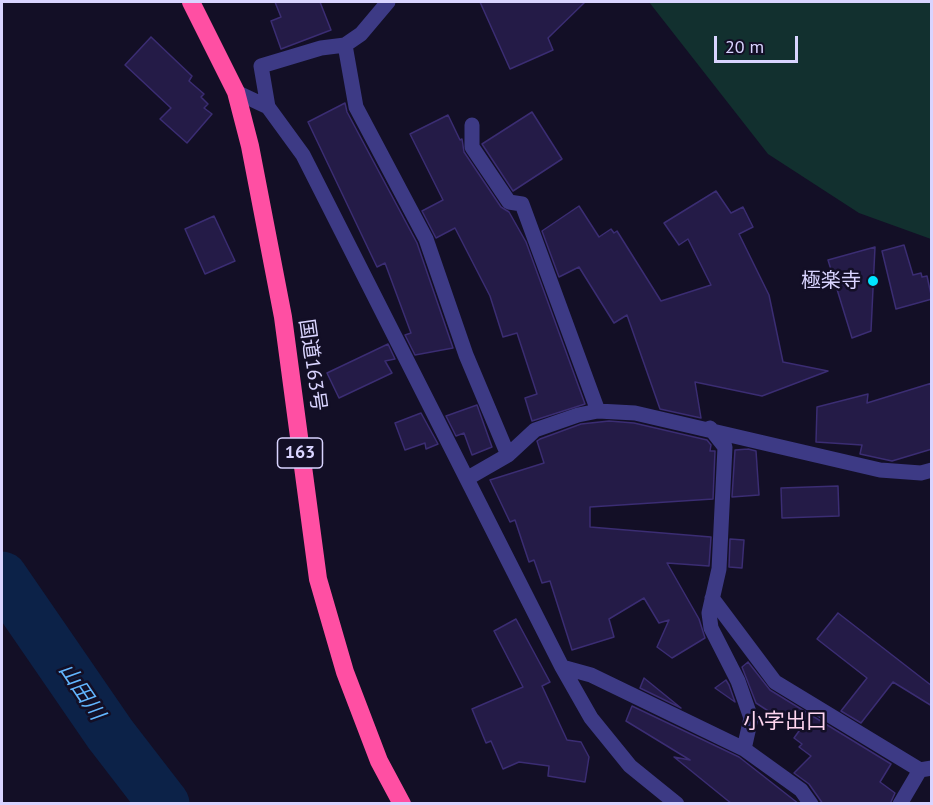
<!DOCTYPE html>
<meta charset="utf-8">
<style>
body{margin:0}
#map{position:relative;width:933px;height:805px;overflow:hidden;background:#130f26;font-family:"PT Sans",sans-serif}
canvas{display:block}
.frame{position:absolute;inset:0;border:3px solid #d9d4ff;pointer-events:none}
.scale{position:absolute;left:714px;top:36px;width:84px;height:27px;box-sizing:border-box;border:3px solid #d9d4ff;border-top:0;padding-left:8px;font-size:18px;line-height:21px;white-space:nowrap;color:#d9d4ff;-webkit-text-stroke:4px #130f26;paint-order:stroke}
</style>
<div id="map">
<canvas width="933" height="805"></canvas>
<div class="frame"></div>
<div class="scale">20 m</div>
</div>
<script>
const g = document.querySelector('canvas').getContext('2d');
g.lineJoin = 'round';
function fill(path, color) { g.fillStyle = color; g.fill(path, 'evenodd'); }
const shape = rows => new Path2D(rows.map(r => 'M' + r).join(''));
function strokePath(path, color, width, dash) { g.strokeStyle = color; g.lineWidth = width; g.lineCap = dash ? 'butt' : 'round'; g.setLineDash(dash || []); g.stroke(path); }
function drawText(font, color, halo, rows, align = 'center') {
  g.font = font + ' "PT Sans","Noto Sans JP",sans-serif'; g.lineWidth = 5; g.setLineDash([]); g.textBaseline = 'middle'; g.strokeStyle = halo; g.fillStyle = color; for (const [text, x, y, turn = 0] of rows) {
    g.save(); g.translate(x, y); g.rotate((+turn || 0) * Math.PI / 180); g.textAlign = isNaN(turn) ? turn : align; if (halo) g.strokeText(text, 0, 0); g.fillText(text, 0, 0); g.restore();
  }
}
fill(shape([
 [649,2,931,2,931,239,859,213,768,154]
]), '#12302f');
strokePath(shape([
 [2,577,110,734,164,804]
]), '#0c2248', 51);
const building = shape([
 [275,2,320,2,331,30,281,49,271,21,281,17,275,2],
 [480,2,585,2,548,38,553,50,510,69,480,2],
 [151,37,192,76,189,81,204,94,201,97,208,104,204,108,212,114,187,143,160,119,171,108,125,65,151,37],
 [345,103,347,112,417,243,453,348,415,355,405,335,411,333,385,263,377,267,308,122,345,103],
 [532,112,562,159,513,191,482,144,532,112],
 [448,115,460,140,462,139,464,152,501,207,509,212,526,242,585,404,532,421,525,398,537,394,517,333,503,337,490,296,455,228,436,238,422,211,443,200,410,134,448,115],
 [716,191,731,213,743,207,753,227,739,234,769,295,783,362,828,371,762,396,695,382,701,418,660,409,627,315,614,323,579,267,559,277,542,231,579,206,599,237,611,229,614,233,617,231,661,301,711,285,688,239,679,245,664,223,716,191],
 [214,216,235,261,205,274,185,229,214,216],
 [904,245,913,275,921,273,922,277,927,276,932,299,896,309,882,251,904,245],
 [875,247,871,331,852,338,828,260,875,247],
 [388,344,395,359,385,361,392,373,339,398,327,373,388,344],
 [932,383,932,449,892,461,860,454,862,445,816,442,817,407,868,394,867,403,932,383],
 [477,405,492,447,472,455,464,433,456,436,446,416,477,405],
 [421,413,438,444,426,449,425,443,405,450,395,423,421,413],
 [609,421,634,423,707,440,711,445,710,451,715,451,713,499,590,507,590,527,711,537,709,566,667,563,699,619,705,638,672,658,657,647,669,620,659,623,644,598,609,619,614,637,572,650,550,581,542,583,534,560,529,562,515,520,510,522,490,480,544,463,537,441,540,439,581,424,609,421],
 [748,449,756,451,759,495,732,497,735,450,748,449],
 [838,486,839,516,782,518,781,488,838,486],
 [730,539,744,540,742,568,729,567,730,539],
 [838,613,932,686,932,706,893,682,861,723,841,711,867,678,817,639,838,613],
 [516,619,550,682,542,686,567,740,581,742,589,757,585,782,548,776,549,766,519,762,503,769,491,741,486,743,472,709,523,687,494,631,516,619],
 [748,662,770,690,891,764,880,782,895,793,890,804,823,804,809,784,794,773,811,756,799,747,802,744,794,738,799,731,756,703,742,667,748,662],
 [644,678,681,708,640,688,644,678],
 [726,680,729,685,735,702,715,688,726,680],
 [632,706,739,757,799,804,732,804,674,757,690,760,626,721,632,706]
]);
fill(building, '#241b47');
strokePath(building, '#3b2d73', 1.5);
strokePath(shape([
 [345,45,361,34,388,2],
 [236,92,268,107,303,155,562,667,591,718,630,766,677,804],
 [268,107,261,66,321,48,345,45,356,107,426,239,466,355,508,455],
 [472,125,472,147,509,202,522,204,598,411],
 [710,428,725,447,719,569,709,613,711,628,738,681,751,718,744,749],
 [468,478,508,455,535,430,578,415,598,411,635,413,880,470,921,473,932,470],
 [712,598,775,682,920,770,932,768],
 [562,667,591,675,744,749,801,790,811,804],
 [900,804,920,770]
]), '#3d3a85', 15);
strokePath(shape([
 [191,2,236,92,250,146,283,317,318,579,345,672,379,761,402,804]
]), '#ff4fa3', 18);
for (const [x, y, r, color] of [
 [873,281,6,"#00e5ff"]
]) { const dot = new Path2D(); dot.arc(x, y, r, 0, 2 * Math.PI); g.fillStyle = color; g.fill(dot); strokePath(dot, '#130f26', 2); }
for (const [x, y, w] of [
 [300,453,45]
]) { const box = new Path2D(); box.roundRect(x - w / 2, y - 15, w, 30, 4.5); g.fillStyle = '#130f26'; g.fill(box); strokePath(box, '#d9d4ff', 1.5); }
drawText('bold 18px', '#d9d4ff', null, [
 ["163",300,453]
]);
drawText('20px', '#d9d4ff', '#130f26', [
 ["極楽寺",861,281]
], 'right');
drawText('20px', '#d9d4ff', '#130f26', [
 ["国道163号",312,365,82]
]);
drawText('italic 21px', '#62b6ff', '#130f26', [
 ["山田川",81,692,56]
]);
drawText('21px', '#ffd6f0', '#130f26', [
 ["小字出口",785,722]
]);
</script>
